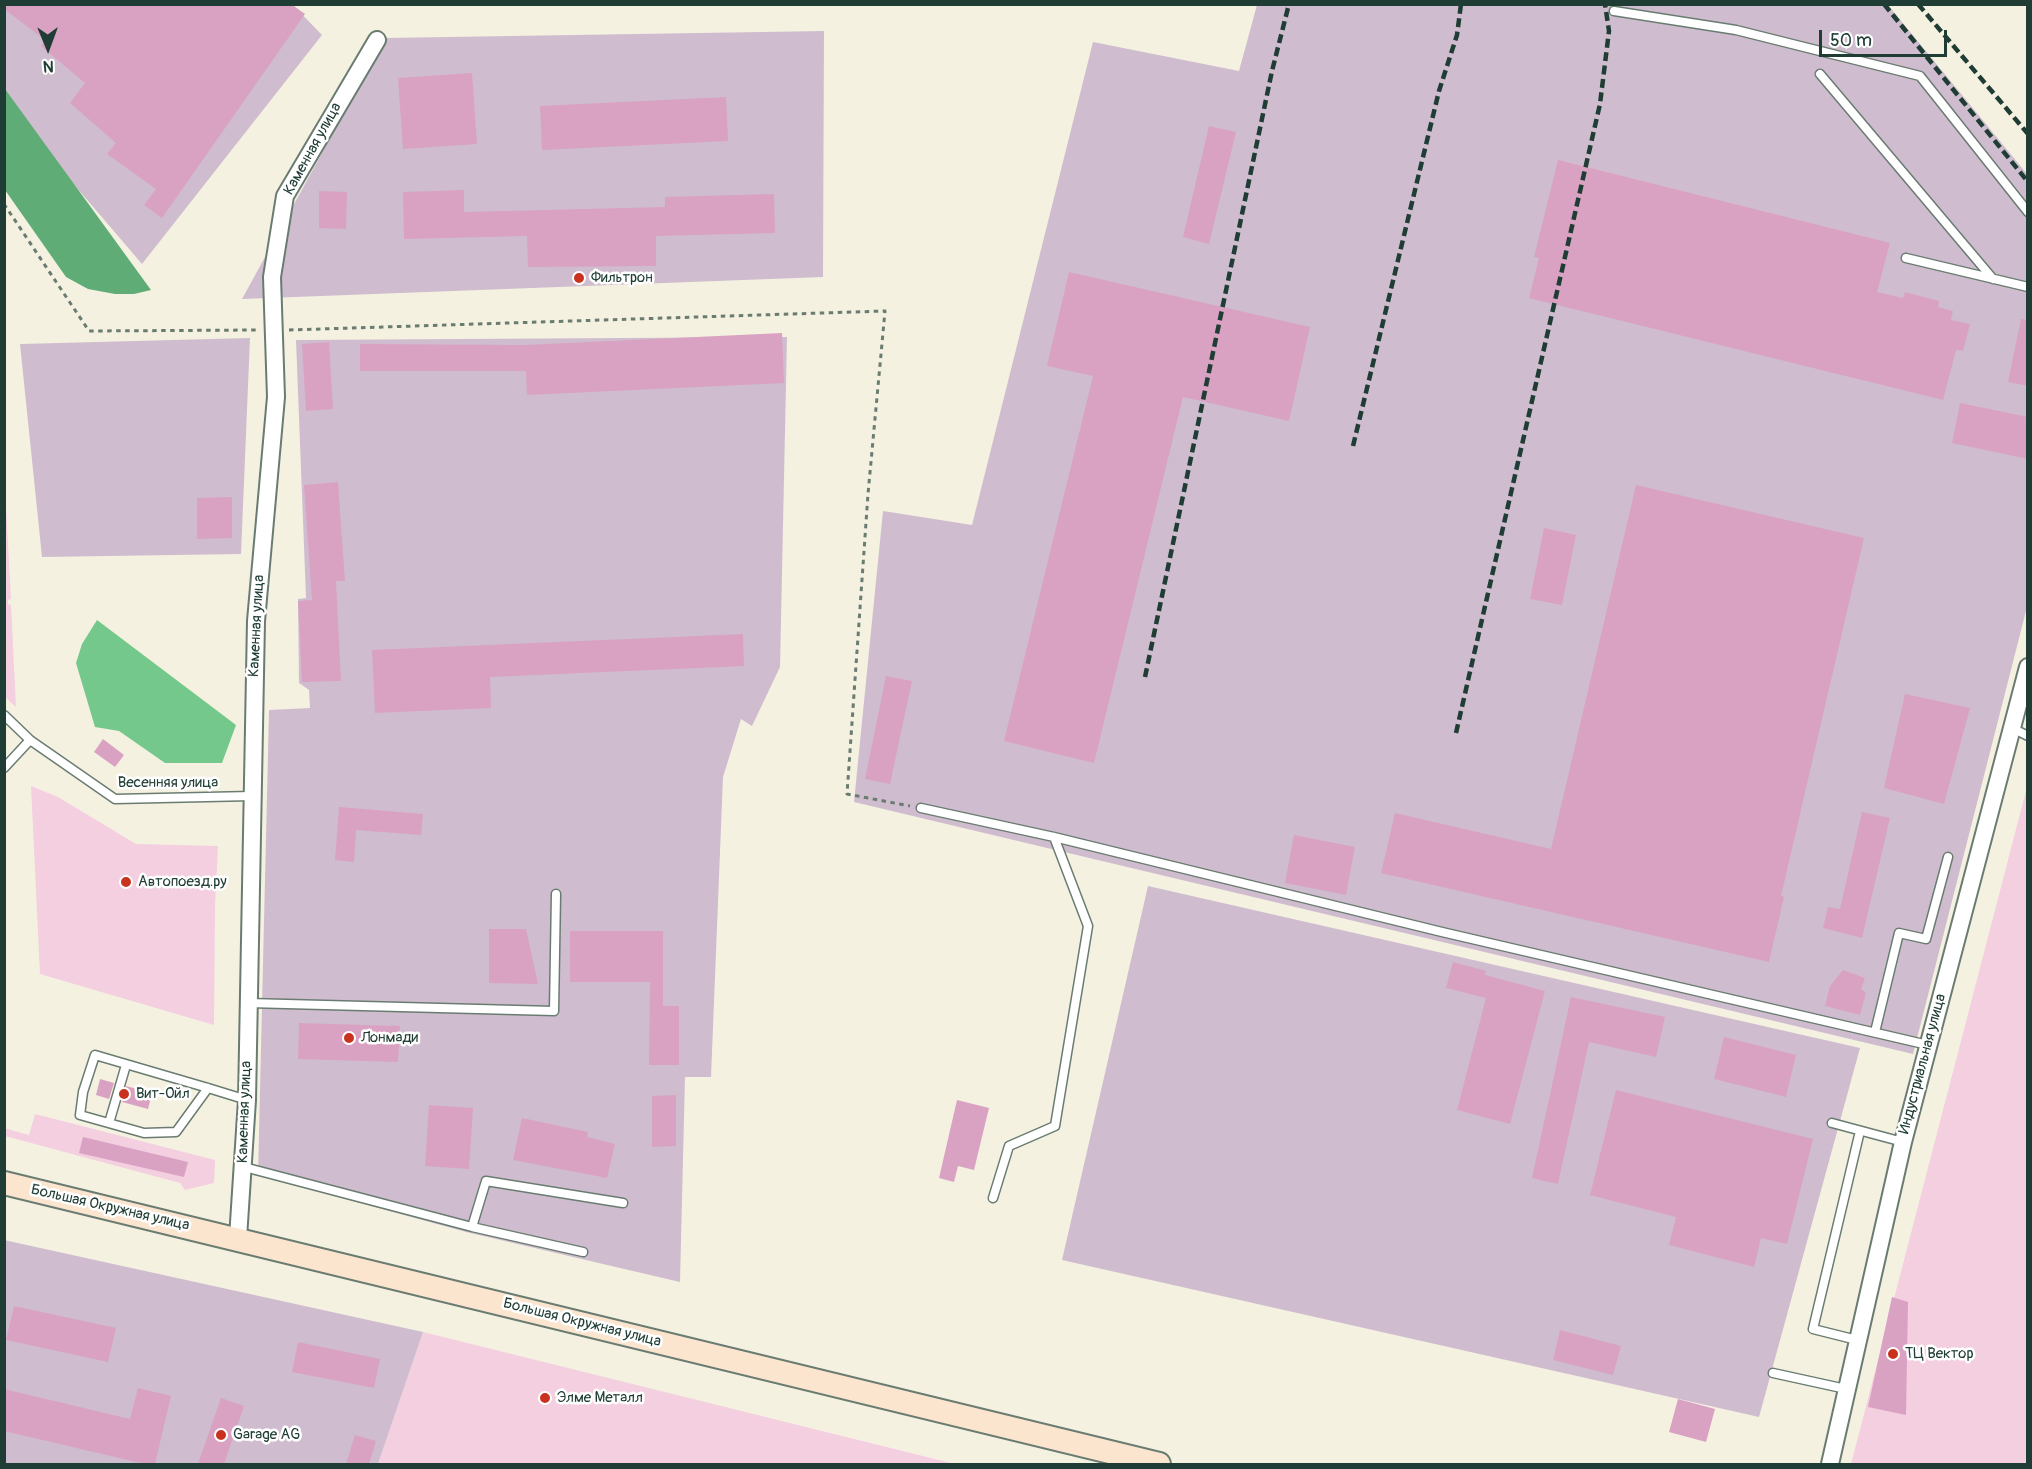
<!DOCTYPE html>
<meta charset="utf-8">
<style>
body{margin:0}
#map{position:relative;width:2032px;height:1469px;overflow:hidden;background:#f5f1e1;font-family:Pangolin,sans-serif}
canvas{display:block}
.frame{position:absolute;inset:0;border:6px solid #1f3d34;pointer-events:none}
.north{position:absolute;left:18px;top:18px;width:60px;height:60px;-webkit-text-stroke:4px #fff;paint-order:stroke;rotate:179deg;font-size:16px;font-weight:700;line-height:24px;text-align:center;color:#1f3d34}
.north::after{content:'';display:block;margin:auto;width:21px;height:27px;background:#1f3d34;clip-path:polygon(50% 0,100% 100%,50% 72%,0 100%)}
.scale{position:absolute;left:1819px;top:30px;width:128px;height:27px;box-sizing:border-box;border:3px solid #1f3d34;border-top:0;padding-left:8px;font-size:18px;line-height:21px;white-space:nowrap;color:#1f3d34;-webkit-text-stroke:4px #fff;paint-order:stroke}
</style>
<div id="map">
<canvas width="2032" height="1469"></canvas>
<div class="frame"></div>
<div class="north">N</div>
<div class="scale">50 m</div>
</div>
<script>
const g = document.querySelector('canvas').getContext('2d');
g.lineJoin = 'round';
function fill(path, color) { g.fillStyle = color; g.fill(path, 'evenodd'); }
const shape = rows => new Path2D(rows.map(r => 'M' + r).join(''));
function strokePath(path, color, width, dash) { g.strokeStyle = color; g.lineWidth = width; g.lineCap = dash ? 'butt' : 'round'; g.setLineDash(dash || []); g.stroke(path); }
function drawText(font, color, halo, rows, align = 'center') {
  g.font = font + ' Pangolin,sans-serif'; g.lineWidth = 5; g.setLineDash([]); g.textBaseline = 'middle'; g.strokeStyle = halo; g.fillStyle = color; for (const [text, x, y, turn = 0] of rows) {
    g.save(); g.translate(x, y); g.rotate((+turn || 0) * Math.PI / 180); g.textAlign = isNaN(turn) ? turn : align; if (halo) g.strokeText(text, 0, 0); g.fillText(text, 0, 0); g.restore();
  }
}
fill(shape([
 [4,469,11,599,8,600,8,604,11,605,16,707,4,696],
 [31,786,58,797,136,844,218,846,215,907,214,1025,40,974],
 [2027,787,2027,1464,1851,1464],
 [35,1114,215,1160,214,1183,185,1190,180,1183,5,1136,4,1128,29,1135],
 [423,1332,955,1464,378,1464]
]), '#f3cfe0');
fill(shape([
 [4,5,293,5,322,35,142,264,5,104],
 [1257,5,1888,5,2027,174,2027,607,1913,1054,854,802,883,511,972,525,1093,42,1239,71],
 [824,31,823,277,242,299,385,38],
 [787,337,780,667,752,726,741,719,723,777,711,1077,685,1077,680,1282,466,1232,258,1175,269,710,310,708,309,690,299,683,298,599,306,598,296,340],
 [250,338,241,554,42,557,20,344],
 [1148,886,1860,1048,1759,1417,1062,1260],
 [4,1240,423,1332,378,1464,5,1464]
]), '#cfbdcf');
fill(shape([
 [97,620,236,725,222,763,165,763,119,731,95,727,76,663,82,644]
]), '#75c88b');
fill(shape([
 [5,89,151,290,134,294,115,294,88,289,66,277,5,190]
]), '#60ac77');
fill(shape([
 [4,4,291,4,305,14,162,218,144,205,156,189,107,154,116,143,70,103,85,83,41,46,45,40,4,9],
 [472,73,477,144,403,149,398,78],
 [726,97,728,141,542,150,540,106],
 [1209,126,1236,132,1209,244,1183,237],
 [1558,160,1890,243,1877,292,1903,298,1905,292,1939,301,1938,307,1953,311,1951,320,1970,324,1963,351,1956,350,1943,400,1529,298,1539,258,1534,257],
 [464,190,464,212,665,207,665,197,774,194,775,233,656,236,656,266,528,267,527,236,404,239,403,192],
 [319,191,347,192,346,229,319,228],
 [1069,272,1310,327,1289,421,1183,397,1094,763,1004,741,1093,376,1047,366],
 [2021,319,2028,320,2028,386,2008,382],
 [782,333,784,383,527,395,526,371,360,371,360,344,525,345],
 [329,342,333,409,306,411,302,344],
 [1960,403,2028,417,2028,459,1952,443],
 [338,482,345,581,336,581,341,681,302,682,298,601,312,600,304,485],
 [1636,485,1864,538,1781,896,1784,897,1769,962,1381,873,1395,813,1551,849],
 [232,497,232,538,197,539,197,498],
 [1544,528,1576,535,1562,605,1530,599],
 [743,634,744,666,490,677,491,708,375,713,372,650],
 [886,676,912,681,890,784,865,779],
 [1905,694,1970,708,1944,804,1884,788],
 [103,739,124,755,115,767,94,752],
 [339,807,423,814,421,835,356,830,354,862,335,860],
 [1862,812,1890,818,1862,938,1823,928,1828,907,1840,909],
 [1294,835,1355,847,1346,895,1285,883],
 [489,929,526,929,538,984,489,983],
 [570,931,663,931,663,1006,679,1006,679,1065,649,1065,650,982,570,982],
 [1453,962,1486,971,1485,975,1545,991,1510,1124,1457,1110,1486,998,1446,988],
 [1843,970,1865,978,1861,989,1866,993,1860,1015,1825,1006,1830,986],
 [1571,997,1665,1017,1656,1057,1589,1042,1558,1184,1532,1178],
 [299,1023,400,1026,398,1062,298,1059],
 [1724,1037,1796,1055,1786,1097,1714,1079],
 [100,1079,114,1083,109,1099,96,1095],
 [126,1086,152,1093,148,1109,122,1102],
 [1616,1090,1813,1139,1787,1244,1761,1238,1754,1267,1669,1245,1676,1217,1590,1195],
 [676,1095,676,1146,652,1147,652,1096],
 [957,1100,989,1108,974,1170,958,1166,954,1182,939,1178],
 [429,1105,473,1108,469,1169,425,1166],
 [522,1118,588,1132,587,1137,615,1144,607,1178,513,1160],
 [83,1137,188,1162,184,1177,79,1153],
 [1892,1297,1908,1302,1906,1415,1868,1407],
 [14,1306,116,1328,108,1362,6,1340],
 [1560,1330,1621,1346,1613,1375,1553,1360],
 [298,1342,380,1359,374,1388,292,1372],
 [138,1388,171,1396,155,1464,145,1464,4,1431,4,1389,130,1419],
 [221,1398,244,1406,224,1464,198,1464],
 [1678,1399,1715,1409,1706,1442,1669,1432],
 [355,1435,376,1441,369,1464,346,1464]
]), '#d9a2c2');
const lane = shape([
 [1614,11,1736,30,1920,76,2028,212],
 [1820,74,1993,279],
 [1906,258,2028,287],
 [4,715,30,740,115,799,252,796],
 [2012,728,2028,736],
 [4,768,30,740],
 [921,808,1054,837,1442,932,1928,1045],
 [248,1003,554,1011,556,894],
 [1875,1032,1899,933,1926,939,1948,857],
 [208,1088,176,1132,144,1133,80,1115,83,1092,95,1055,208,1088,247,1100],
 [109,1123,126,1065],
 [1832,1123,1903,1142],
 [244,1167,472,1227,583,1252],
 [993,1198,1009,1146,1055,1126,1088,926,1054,837],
 [472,1227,486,1181,623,1203],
 [1857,1340,1813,1329,1860,1131],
 [1773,1373,1846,1389]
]);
const street = shape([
 [238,1238,247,1100,256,621,276,397,272,277,285,196,377,40],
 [1830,1464,1903,1142,2028,667]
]);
const secondary = shape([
 [4,1183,1159,1464]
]);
strokePath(lane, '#6a7c71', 11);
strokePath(street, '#6a7c71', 20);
strokePath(secondary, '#6a7c71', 26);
strokePath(shape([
 [4,204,89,331,258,330],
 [289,330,885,311,868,494,847,794,910,806]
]), '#6a7c71', 3, [4.5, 4.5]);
strokePath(lane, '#fff', 8);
strokePath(street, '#fff', 16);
strokePath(secondary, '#fbe5cf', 22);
strokePath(shape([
 [1884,4,2028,182],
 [1918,4,2028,134],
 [1353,446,1439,91,1457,35,1461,4],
 [1145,677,1272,71,1289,4],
 [1456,733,1600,104,1609,31,1605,4]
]), '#1f3d34', 4.5, [9, 4.5]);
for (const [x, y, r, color] of [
 [579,278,6,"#c8321e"],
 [126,882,6,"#c8321e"],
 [349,1038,6,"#c8321e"],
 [124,1094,6,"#c8321e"],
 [1893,1354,6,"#c8321e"],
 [545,1398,6,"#c8321e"],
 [221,1435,6,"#c8321e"]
]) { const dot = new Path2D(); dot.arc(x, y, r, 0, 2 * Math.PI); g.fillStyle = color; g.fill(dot); strokePath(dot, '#fff', 2); }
drawText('15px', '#1f3d34', '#fff', [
 ["Каменная улица",313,149,-61],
 ["Каменная улица",257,626,-87],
 ["Весенняя улица",168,783],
 ["Индустриальная улица",1923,1064,-75],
 ["Каменная улица",245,1112,-88],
 ["Большая Окружная улица",110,1208,13],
 ["Большая Окружная улица",582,1323,14]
]);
drawText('15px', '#1f3d34', '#fff', [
 ["Фильтрон",591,278],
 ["Автопоезд.ру",138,882],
 ["Лонмади",361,1038],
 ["Вит-Ойл",136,1094],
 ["ТЦ Вектор",1905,1354],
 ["Элме Металл",557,1398],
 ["Garage AG",233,1435]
], 'left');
</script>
